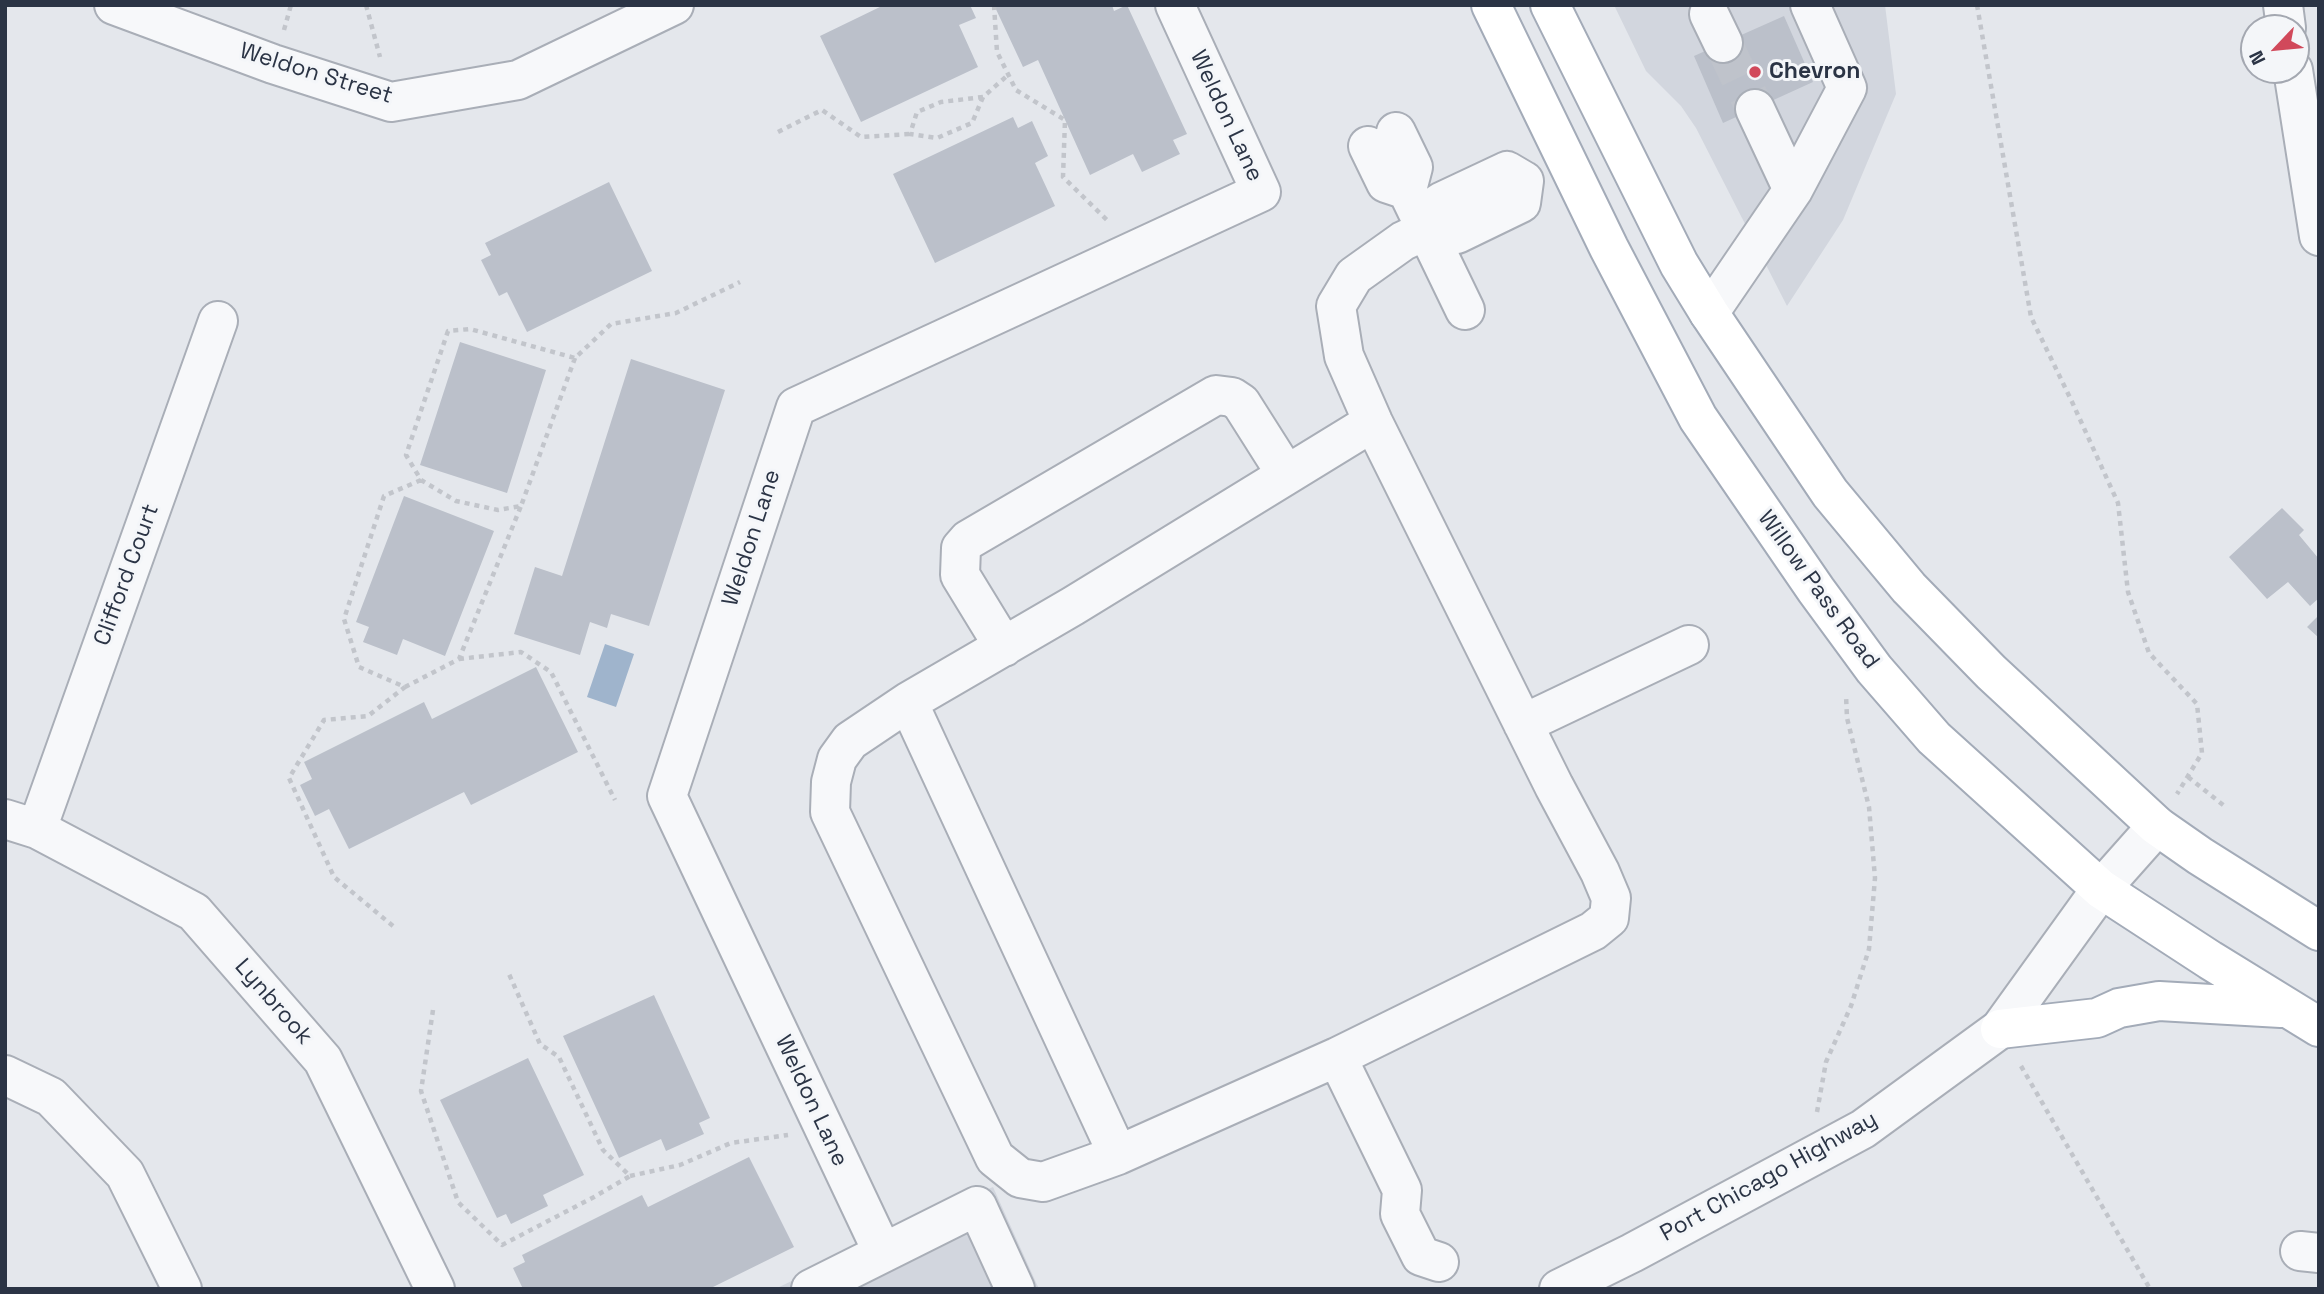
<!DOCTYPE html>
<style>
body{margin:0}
#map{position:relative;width:2324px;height:1294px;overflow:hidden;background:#e4e7ec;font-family:"Space Grotesk",sans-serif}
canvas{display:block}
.frame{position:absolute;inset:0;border:7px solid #2b3445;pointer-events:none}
.north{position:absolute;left:2240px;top:14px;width:70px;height:70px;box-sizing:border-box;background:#f4f6f9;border:2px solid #a4a8b1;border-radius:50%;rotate:244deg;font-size:19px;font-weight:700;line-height:28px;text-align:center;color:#2b3445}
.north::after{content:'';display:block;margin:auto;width:24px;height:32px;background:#d1495b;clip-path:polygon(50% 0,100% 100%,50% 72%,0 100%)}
</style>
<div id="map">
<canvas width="2324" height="1294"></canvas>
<div class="frame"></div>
<div class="north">N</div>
</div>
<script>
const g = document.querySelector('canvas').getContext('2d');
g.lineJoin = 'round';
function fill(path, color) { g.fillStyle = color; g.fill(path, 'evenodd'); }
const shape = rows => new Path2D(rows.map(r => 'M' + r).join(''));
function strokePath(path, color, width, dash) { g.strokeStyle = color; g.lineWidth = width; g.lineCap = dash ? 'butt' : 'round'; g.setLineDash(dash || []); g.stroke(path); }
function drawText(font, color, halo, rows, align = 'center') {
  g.font = font + ' "Space Grotesk",sans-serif'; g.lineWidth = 6; g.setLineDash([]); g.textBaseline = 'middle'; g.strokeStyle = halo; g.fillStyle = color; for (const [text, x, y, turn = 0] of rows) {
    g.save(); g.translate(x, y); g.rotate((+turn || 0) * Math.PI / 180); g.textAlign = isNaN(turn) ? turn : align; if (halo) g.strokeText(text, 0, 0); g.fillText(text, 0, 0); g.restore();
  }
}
fill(shape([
 [1614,5,1885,5,1896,94,1843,220,1787,306,1696,128,1681,106,1646,71],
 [993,1187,1039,1289,775,1289,943,1208]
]), '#d2d6de');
fill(shape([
 [605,644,634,654,616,707,587,697]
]), '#9fb4cc');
fill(shape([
 [884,5,970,5,976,18,959,25,978,67,861,122,820,36],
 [994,5,1112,5,1114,11,1127,5,1187,134,1173,140,1180,154,1142,172,1133,154,1090,175,1038,60,1023,67],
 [1784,16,1813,82,1723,123,1694,56],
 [1013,117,1018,128,1032,121,1048,156,1035,163,1055,206,935,263,893,174],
 [609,182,652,271,527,332,507,292,499,296,481,260,491,255,485,243],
 [460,342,546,370,507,493,420,465],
 [631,359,725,390,649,626,611,614,607,628,590,622,580,655,514,634,535,567,562,576],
 [404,496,494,531,445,656,403,639,397,655,363,642,369,627,356,622],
 [2282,508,2304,530,2299,535,2319,559,2319,598,2310,606,2288,582,2267,599,2229,557],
 [2319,615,2319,638,2307,627],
 [536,667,578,752,471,805,464,792,349,849,329,809,315,816,300,785,312,779,304,762,424,702,432,719],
 [654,995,710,1118,699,1123,704,1134,666,1151,661,1139,619,1158,563,1036],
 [528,1058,584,1175,543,1195,548,1206,511,1224,506,1214,497,1218,440,1100],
 [749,1157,794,1247,709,1289,523,1289,513,1268,525,1262,522,1255,642,1195,648,1207]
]), '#bbc0ca');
strokePath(shape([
 [1723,43,1755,109]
]), '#bfc3cb', 38, [38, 19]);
const minor = shape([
 [114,5,273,64,391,102,518,80,674,5],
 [2283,5,2286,28],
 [1709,14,1723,43],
 [2293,70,2319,236],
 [1755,109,1793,190],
 [1396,132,1413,167,1407,190,1465,310],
 [1368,146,1386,183,1407,190],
 [1441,223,1441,202,1507,171,1524,181],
 [1441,223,1457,234,1521,203,1524,181],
 [1709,313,1793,190,1847,88,1810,5],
 [1373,422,1073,606,908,702,1118,1155,1337,1057,1593,931,1609,918,1611,898,1600,872,1554,786,1373,422,1344,356,1336,306,1354,276,1403,241,1441,223],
 [1004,647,960,575,961,548,968,540,1216,395,1232,397,1241,403,1286,474],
 [908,702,850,741,837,759,831,782,830,812,995,1158,1020,1178,1043,1182,1118,1155],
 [1523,724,1689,645],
 [5,819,37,829,194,912,323,1060,435,1289],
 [37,829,218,321],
 [1337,1057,1402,1190,1400,1214,1421,1256,1439,1262],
 [5,1075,51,1097,125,1174,182,1289],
 [2300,1251,2319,1253],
 [883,1253,667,796,796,407,1261,192,1175,5],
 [811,1289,977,1206,1015,1289],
 [1559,1289,1632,1253,1863,1129,2000,1029,2101,889,2157,826]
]);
const major = shape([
 [1491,5,1609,248,1698,418,1816,590,1874,669,1934,738,2101,889,2210,960,2319,1027],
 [1550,5,1679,264,1709,313,1830,493,1909,588,1991,672,2157,826,2200,856,2319,931],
 [2000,1029,2097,1018,2119,1008,2159,1001,2281,1008]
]);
strokePath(minor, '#a9aeb7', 42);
strokePath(major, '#a3abb8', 42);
strokePath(shape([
 [366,5,380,57],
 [994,5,997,52,1016,90,1065,120,1063,177,1109,222],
 [1977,5,2031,317,2073,404,2118,503,2128,592,2149,653,2197,704,2202,753,2177,794],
 [284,30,291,5],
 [983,97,941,102,917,112,910,134,937,138,972,123,983,97,1008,75],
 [778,132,822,110,861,137,910,134],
 [575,358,521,506,498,510,456,501,421,480,406,455,448,331,470,329,575,358,611,324,676,313,740,282],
 [421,480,384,496,344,619,359,667,405,687,459,659,521,506],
 [459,659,521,652,551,672,615,800],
 [2188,777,2227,808],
 [393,926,334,877,289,778,324,720,368,716,405,687],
 [433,1010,421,1091,458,1202,502,1245,594,1197,630,1176,603,1150,559,1057,540,1044,509,974],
 [2021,1066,2150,1289],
 [1817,1112,1826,1062,1851,1006,1869,949,1875,878,1869,807,1847,718,1846,695],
 [630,1176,680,1165,731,1143,788,1135]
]), '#c2c5cb', 4.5, [5, 5]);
strokePath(minor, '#f7f8fa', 38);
strokePath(major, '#fff', 38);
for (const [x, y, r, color] of [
 [1755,72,7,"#d1495b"]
]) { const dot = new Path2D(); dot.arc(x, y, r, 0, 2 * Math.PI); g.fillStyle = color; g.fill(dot); strokePath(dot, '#f4f6f9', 2.5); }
drawText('bold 23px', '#2b3445', '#f4f6f9', [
 ["Chevron",1769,72]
], 'left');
drawText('23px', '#2b3445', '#f4f6f9', [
 ["Weldon Street",316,74,17],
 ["Weldon Lane",1226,116,65],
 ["Weldon Lane",752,538,-72],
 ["Clifford Court",127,575,-70],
 ["Willow Pass Road",1818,590,54],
 ["Lynbrook",273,1002,49],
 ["Weldon Lane",811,1101,65],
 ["Port Chicago Highway",1769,1177,-29]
]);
</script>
